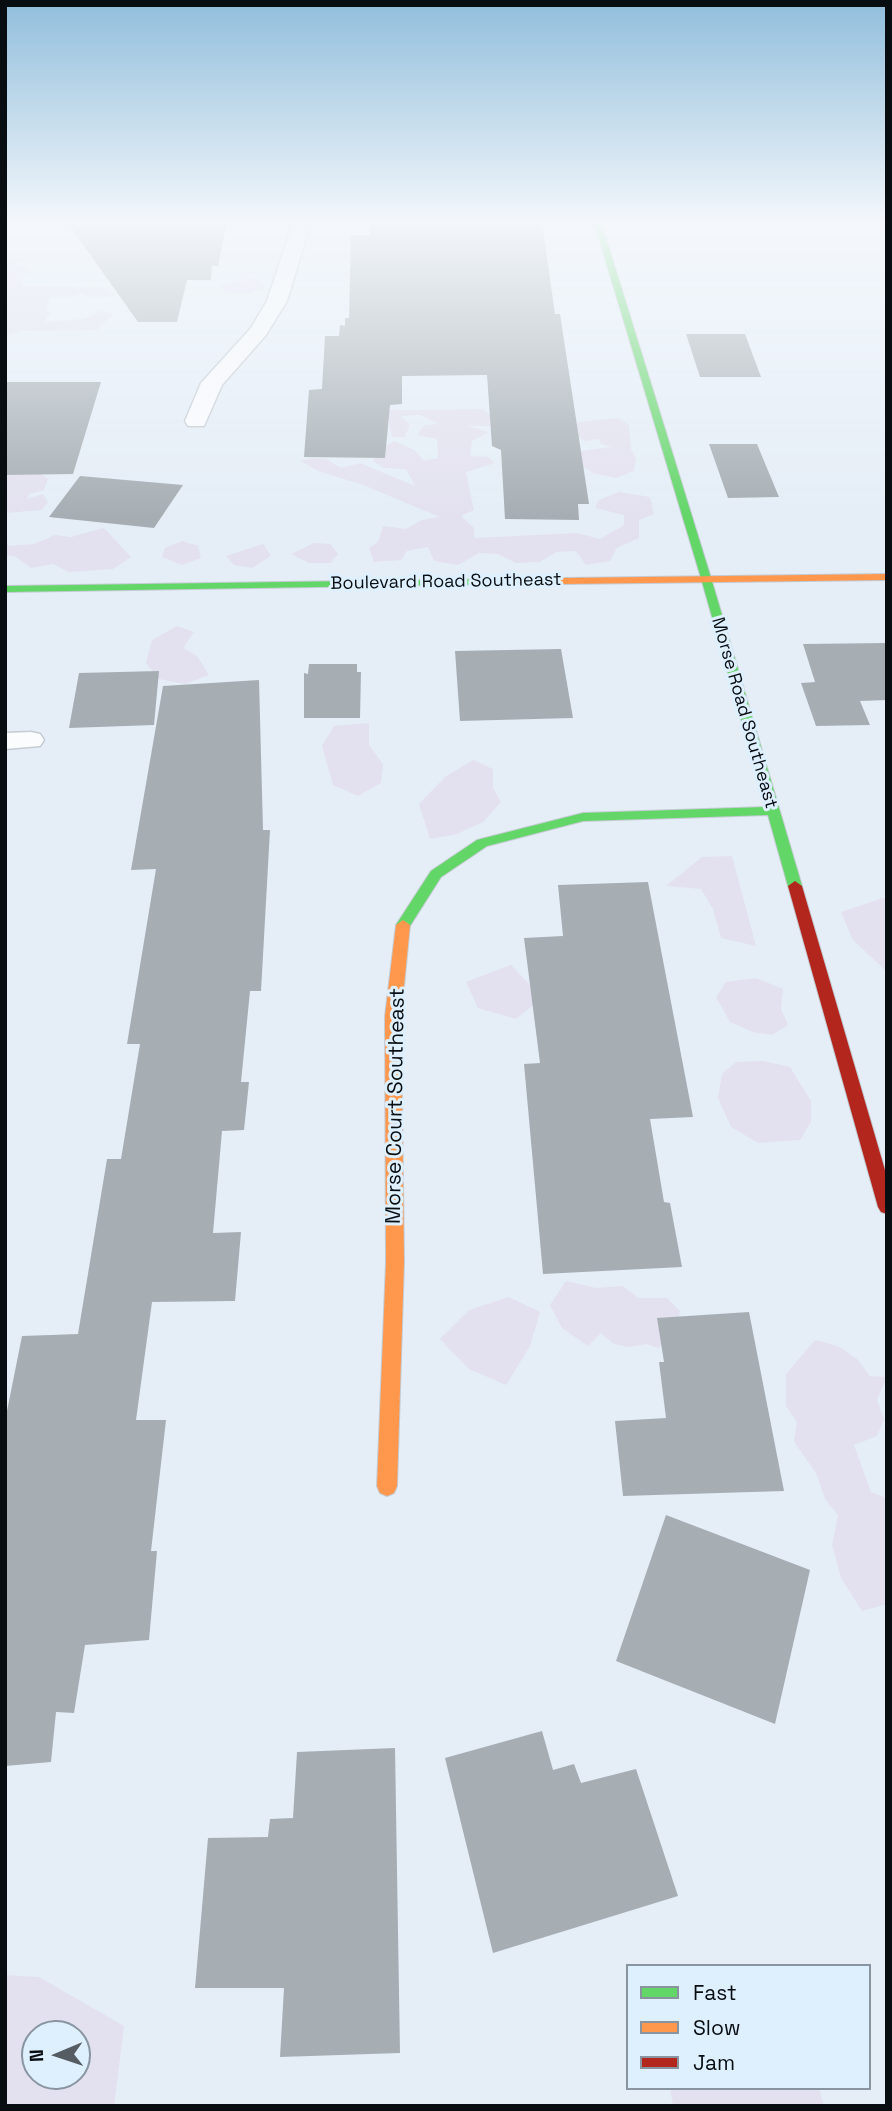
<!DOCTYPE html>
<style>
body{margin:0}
#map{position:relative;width:892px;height:2111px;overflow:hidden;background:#e5eef7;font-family:"Space Grotesk",sans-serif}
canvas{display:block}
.frame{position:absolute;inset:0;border:7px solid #080d12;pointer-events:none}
.legend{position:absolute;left:626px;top:1964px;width:245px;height:126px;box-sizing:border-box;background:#deeffe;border:2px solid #8895a0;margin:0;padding:9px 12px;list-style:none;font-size:21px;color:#080d12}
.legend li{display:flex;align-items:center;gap:14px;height:35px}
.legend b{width:35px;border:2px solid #8895a0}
.north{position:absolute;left:21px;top:2020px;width:70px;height:70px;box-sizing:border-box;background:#deeffe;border:2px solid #8895a0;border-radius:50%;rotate:268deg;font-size:19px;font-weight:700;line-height:28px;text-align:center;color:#080d12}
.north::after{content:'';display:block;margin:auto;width:24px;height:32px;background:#555c62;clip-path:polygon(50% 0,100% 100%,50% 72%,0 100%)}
</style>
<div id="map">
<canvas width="892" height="2111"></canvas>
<div class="frame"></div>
<ul class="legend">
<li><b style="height:9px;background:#63d668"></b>Fast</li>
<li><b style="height:9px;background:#ff974d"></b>Slow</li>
<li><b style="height:9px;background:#b3261e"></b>Jam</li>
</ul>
<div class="north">N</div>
</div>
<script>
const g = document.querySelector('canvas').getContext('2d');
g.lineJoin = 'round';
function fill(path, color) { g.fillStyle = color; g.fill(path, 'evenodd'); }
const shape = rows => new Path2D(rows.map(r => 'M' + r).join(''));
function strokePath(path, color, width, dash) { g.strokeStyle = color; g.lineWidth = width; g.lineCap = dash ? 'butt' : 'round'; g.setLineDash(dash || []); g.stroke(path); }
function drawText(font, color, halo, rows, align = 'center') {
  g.font = font + ' "Space Grotesk",sans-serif'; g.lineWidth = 6; g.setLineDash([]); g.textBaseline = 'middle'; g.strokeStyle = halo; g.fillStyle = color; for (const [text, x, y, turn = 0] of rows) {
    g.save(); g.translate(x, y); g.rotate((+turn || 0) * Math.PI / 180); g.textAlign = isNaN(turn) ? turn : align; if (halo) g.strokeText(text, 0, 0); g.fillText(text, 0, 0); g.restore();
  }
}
fill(shape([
 [5,257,19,260,14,265,29,267,22,279,23,286,107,288,108,292,115,293,107,297,89,297,81,293,71,297,45,297,50,298,46,310,51,313,43,322,84,319,101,311,113,314,97,330,23,331,5,336],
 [254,278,266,286,250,293,228,293,219,285],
 [483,409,491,415,492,426,468,426,489,432,472,441,470,456,488,457,495,463,466,472,474,510,461,516,474,528,474,538,577,533,600,539,624,525,624,515,595,508,599,500,619,492,650,497,654,514,639,520,639,538,617,548,610,561,586,565,576,551,556,552,540,562,516,563,498,554,479,553,458,565,434,561,428,547,407,551,401,560,374,562,369,548,378,542,383,526,406,529,422,520,440,517,363,485,316,470,301,461,312,458,326,459,341,468,360,463,415,486,406,469,384,468,373,461,376,452,394,441,414,450,424,461,438,458,437,439,417,435,424,425,440,424,420,415,400,416,410,424,405,437,392,437,388,417,336,411],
 [618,418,629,425,631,449,636,459,634,471,616,478,593,473,586,468,569,470,573,452,612,447,601,444,599,439,585,441,569,431,579,422],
 [39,472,48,479,44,490,29,494,27,499,43,494,48,502,42,510,5,513,5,473],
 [104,528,131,557,113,569,69,572,53,564,31,568,14,556,5,555,5,539,9,546,34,544,55,535,71,537],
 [182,541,198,546,201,558,182,565,162,557,165,548],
 [314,543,330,544,338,554,331,563,309,563,291,554],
 [263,544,271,556,252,568,234,565,226,556],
 [177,626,194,632,183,648,197,656,209,675,185,684,159,679,146,663,152,640],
 [369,723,369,745,383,764,381,783,358,796,333,785,322,746,334,726],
 [473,760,493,769,493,788,501,802,483,822,457,834,430,839,419,804,445,777],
 [732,856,756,946,721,938,713,909,701,889,666,886,702,857],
 [883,898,887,898,887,972,853,940,841,912],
 [511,965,542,998,516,1019,478,1008,466,982],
 [756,978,783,989,781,1009,788,1025,772,1035,753,1032,730,1022,716,997,726,982],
 [763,1061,790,1067,811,1101,811,1122,800,1140,758,1143,731,1127,718,1098,722,1074,736,1062],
 [566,1281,596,1288,623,1286,638,1298,667,1298,680,1311,675,1333,658,1348,646,1344,629,1347,614,1344,601,1333,588,1346,562,1328,550,1305],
 [509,1297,540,1312,530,1346,506,1385,469,1369,440,1339,469,1310],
 [815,1340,838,1346,857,1359,870,1376,887,1377,877,1400,884,1419,877,1436,854,1445,871,1492,887,1498,887,1604,862,1611,841,1578,832,1545,838,1515,825,1499,816,1473,794,1442,797,1422,786,1406,786,1374],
 [5,1975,39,1977,124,2026,114,2106,5,2106],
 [35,2034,77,2034,77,2076,35,2076],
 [670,2088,819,2088,824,2106,673,2106]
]), '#e3e1ef');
fill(shape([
 [67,222,227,222,218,266,212,266,211,280,187,280,177,322,138,322],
 [371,222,542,222,555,314,560,314,589,504,578,504,579,520,505,519,501,450,492,446,487,375,402,376,402,404,390,405,385,458,304,457,309,390,322,389,325,336,339,336,340,325,345,326,345,318,349,318,351,235,370,235],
 [686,334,745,334,761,377,700,377],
 [5,382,101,382,73,474,5,475],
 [709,444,757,444,779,497,728,498],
 [80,476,183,485,154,528,49,517],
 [887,643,887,700,860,701,870,725,816,726,801,683,815,682,803,644],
 [561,649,573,718,460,721,455,651],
 [309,664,357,664,357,672,361,672,360,718,304,718,304,673,308,674],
 [159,671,154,725,69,728,79,673],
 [259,680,263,830,270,830,261,991,250,991,241,1082,249,1082,244,1130,222,1131,213,1233,241,1232,235,1301,152,1302,136,1420,166,1420,151,1551,157,1551,149,1640,85,1645,74,1713,56,1712,51,1762,5,1766,5,1421,22,1336,78,1334,107,1159,121,1159,140,1044,127,1044,156,869,131,870,163,686],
 [648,882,693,1117,650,1119,664,1202,670,1203,682,1267,543,1274,524,1064,540,1063,524,938,563,936,558,885],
 [749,1312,784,1491,623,1496,615,1421,666,1418,659,1362,664,1362,657,1318],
 [666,1515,810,1570,775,1724,616,1661],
 [542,1731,553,1770,574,1764,581,1783,636,1769,678,1896,493,1953,445,1758],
 [395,1748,400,2053,280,2057,284,1988,195,1988,208,1838,268,1837,270,1819,293,1818,297,1752]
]), '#a6aeb3');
const lane = shape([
 [31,732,40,734,44,740,40,746,5,749,5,733,31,732]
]);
const street = shape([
 [293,222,311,222,287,301,266,335,222,385,204,426,188,426,185,421,201,383,251,328,267,301,293,222]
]);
const fast = shape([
 [594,222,601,222,711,578,802,886,795,891,788,886,768,815,583,821,487,846,441,877,408,929,403,930,396,925,431,871,477,840,583,813,766,807,701,578,594,222],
 [563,578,567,579,567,583,5,592,5,586,563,578]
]);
const slow = shape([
 [887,574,887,580,563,584,558,581,563,578,887,574],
 [403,920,410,925,401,1016,404,1262,397,1486,394,1493,387,1496,380,1493,377,1486,386,1262,385,1016,396,925,403,920]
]);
const jam = shape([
 [795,881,802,886,887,1177,887,1214,881,1212,878,1207,788,886,795,881]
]);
strokePath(lane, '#c4cbd2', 3);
strokePath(street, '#c4cbd2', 3);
strokePath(fast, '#c4cbd2', 2);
strokePath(slow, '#c4cbd2', 2);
strokePath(jam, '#c4cbd2', 2);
fill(lane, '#fbfcfe');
fill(street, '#fbfcfe');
fill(fast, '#63d668');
fill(slow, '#ff974d');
fill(jam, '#b3261e');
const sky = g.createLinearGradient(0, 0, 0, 517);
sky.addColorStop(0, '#91bedc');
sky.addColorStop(0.43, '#f3f7fb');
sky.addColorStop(1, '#f3f7fb00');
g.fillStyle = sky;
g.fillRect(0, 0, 892, 517);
drawText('18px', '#080d12', '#deeffe', [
 ["Boulevard Road Southeast",446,582,-1],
 ["Morse Road Southeast",744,713,74]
]);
drawText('21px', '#080d12', '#deeffe', [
 ["Morse Court Southeast",396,1106,-89]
]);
</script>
